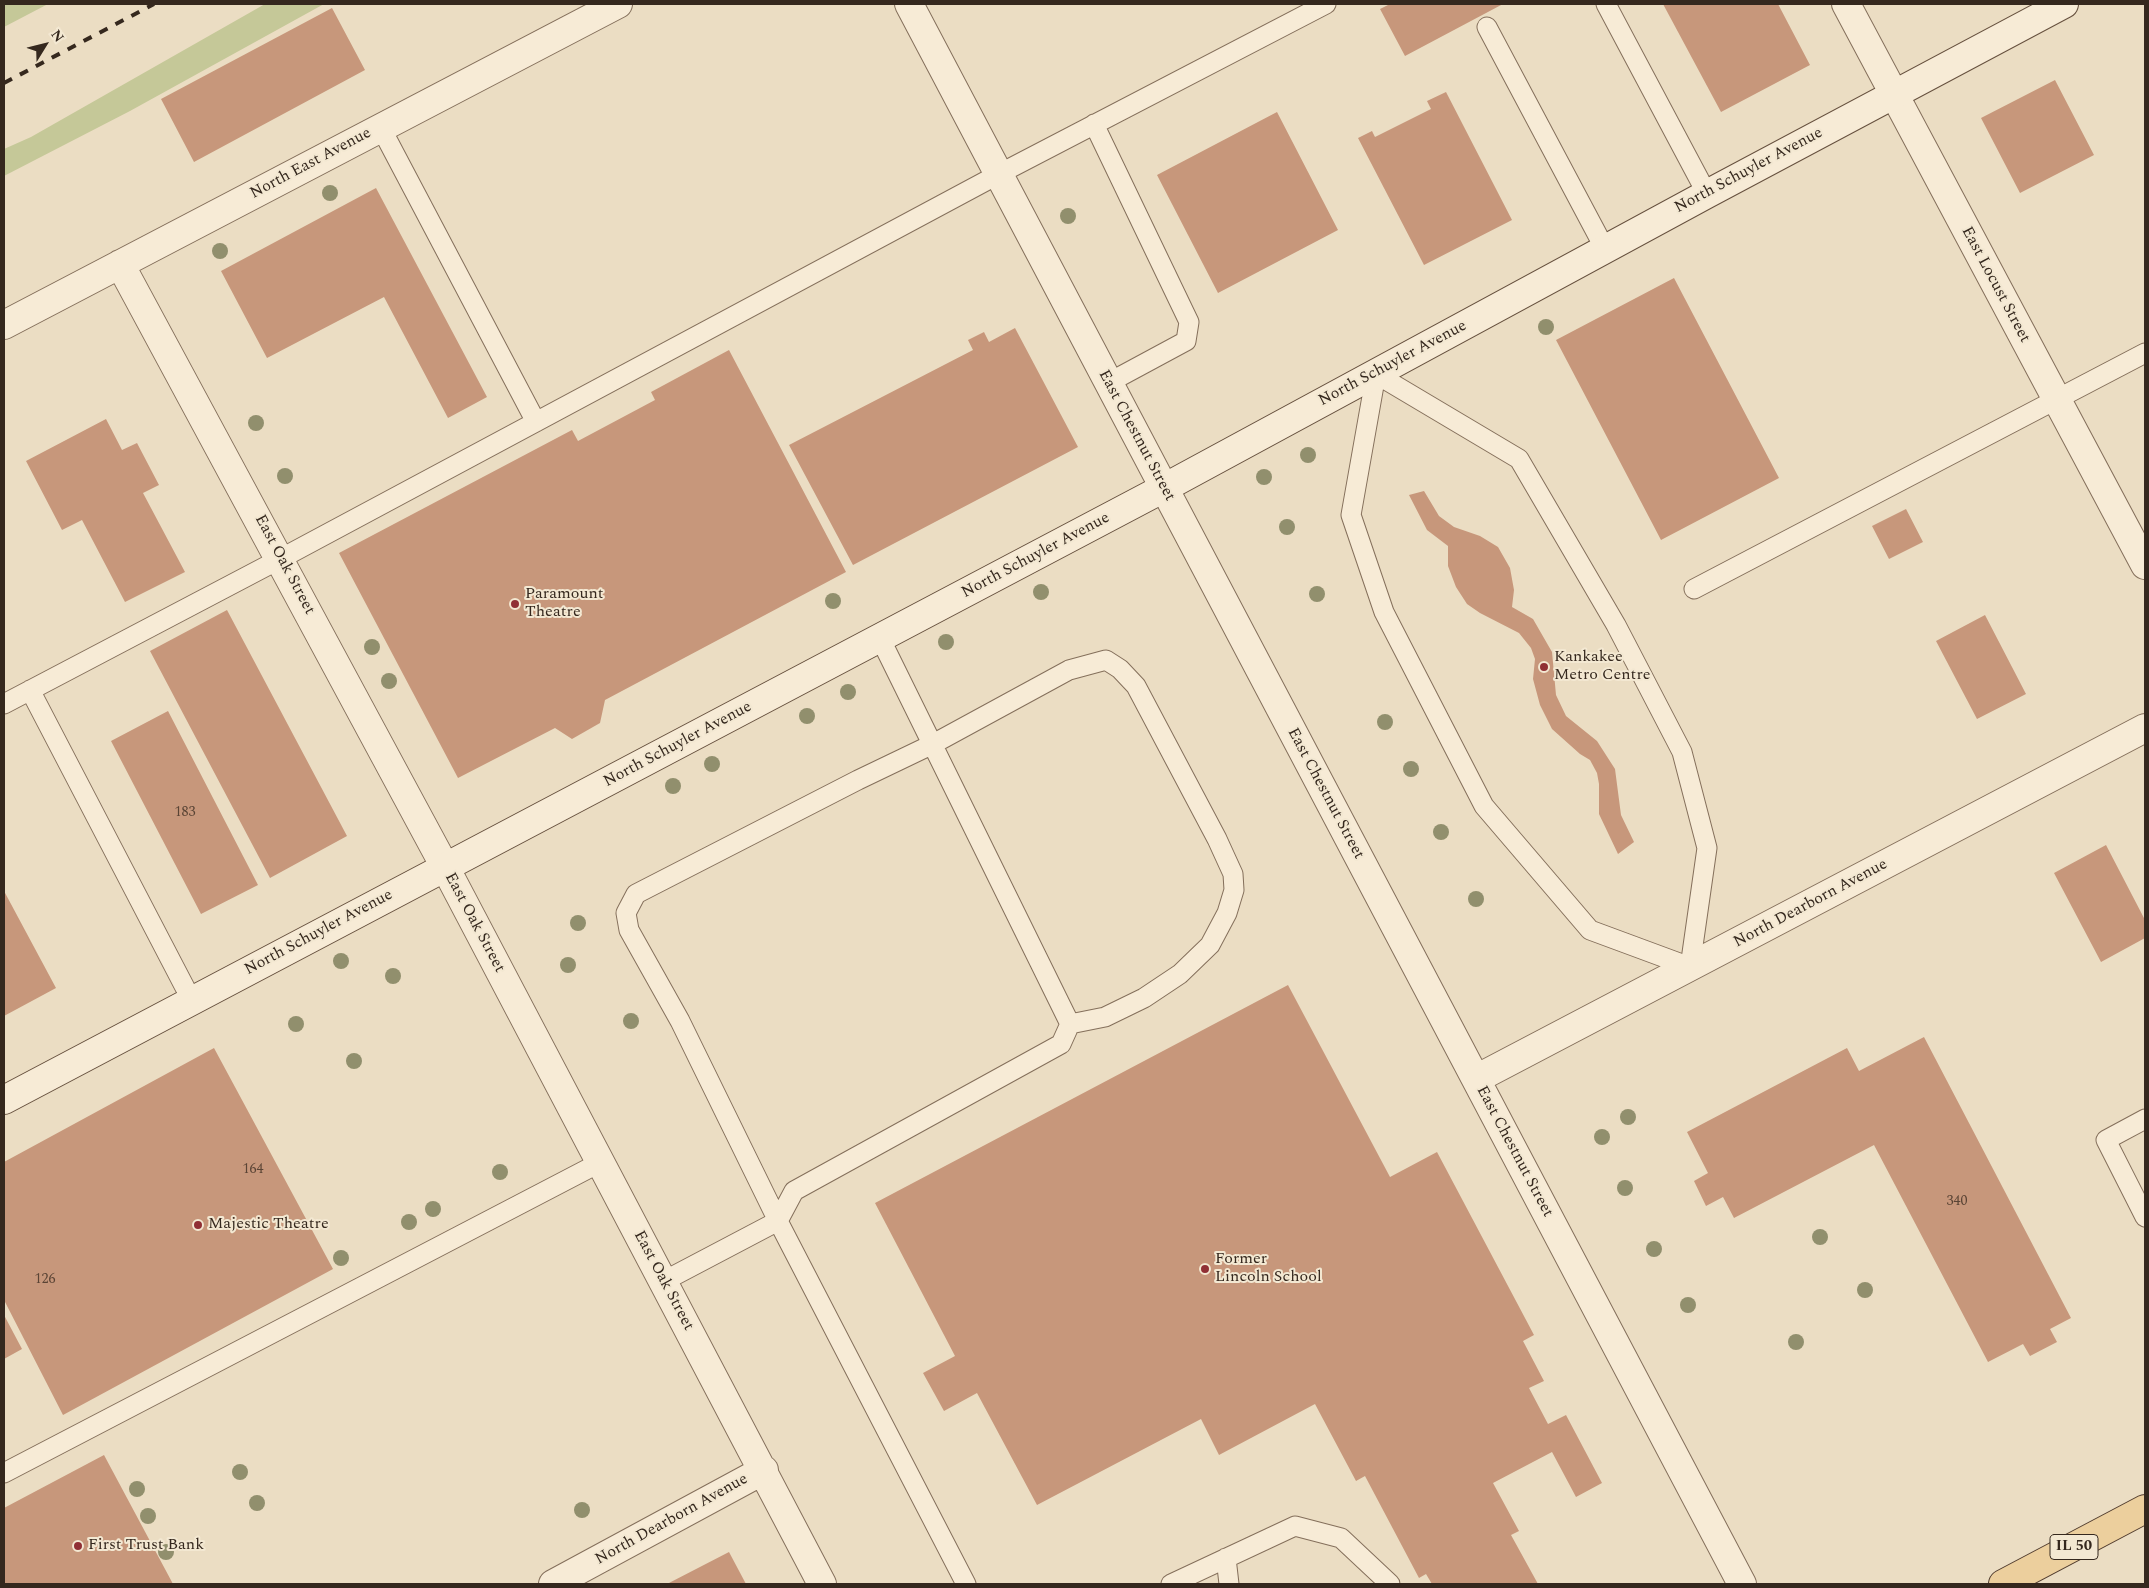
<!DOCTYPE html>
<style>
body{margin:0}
#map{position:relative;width:2149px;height:1588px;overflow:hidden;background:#ebddc3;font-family:Spectral,serif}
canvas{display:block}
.frame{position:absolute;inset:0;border:5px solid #35281e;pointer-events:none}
.north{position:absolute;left:20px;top:20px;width:50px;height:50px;-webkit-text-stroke:4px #f3e8d2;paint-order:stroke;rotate:54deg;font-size:14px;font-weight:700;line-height:20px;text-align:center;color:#35281e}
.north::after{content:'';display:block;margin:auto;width:18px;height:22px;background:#35281e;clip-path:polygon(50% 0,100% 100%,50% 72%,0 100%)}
</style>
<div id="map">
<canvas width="2149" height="1588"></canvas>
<div class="frame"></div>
<div class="north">N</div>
</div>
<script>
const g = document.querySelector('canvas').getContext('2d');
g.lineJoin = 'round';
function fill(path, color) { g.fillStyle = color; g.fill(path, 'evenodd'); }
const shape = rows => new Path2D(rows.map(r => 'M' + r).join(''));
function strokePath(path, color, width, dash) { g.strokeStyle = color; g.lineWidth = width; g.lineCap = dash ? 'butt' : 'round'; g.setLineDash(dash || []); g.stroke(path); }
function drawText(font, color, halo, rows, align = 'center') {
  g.font = font + ' Spectral,serif'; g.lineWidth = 4; g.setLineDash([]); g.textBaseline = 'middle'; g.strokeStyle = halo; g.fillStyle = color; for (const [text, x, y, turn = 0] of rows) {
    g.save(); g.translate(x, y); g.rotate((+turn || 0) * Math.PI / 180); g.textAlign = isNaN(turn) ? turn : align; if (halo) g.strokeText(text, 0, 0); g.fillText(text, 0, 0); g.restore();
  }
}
fill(shape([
 [4,4,48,4,4,27],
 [265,4,324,4,130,111,4,176,4,149,31,137]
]), '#c5c898');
fill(shape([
 [1390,4,1503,4,1405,56,1380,9],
 [1663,4,1778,4,1810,65,1721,112],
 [332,8,365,70,194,162,161,99],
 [2055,80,2094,155,2020,193,1981,118],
 [1446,92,1512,220,1424,265,1358,138,1372,131,1375,137,1431,109,1427,101],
 [1277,112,1338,230,1218,293,1157,175],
 [376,188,487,397,448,418,384,297,267,358,221,271],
 [1674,278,1779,478,1661,540,1556,340],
 [1015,328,1078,447,853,565,789,445,973,350,968,340,984,332,989,342],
 [729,350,846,572,605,700,600,723,572,739,555,728,458,778,339,553,572,430,578,441,655,400,651,392],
 [106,419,122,450,137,443,159,485,143,493,185,572,125,602,82,520,62,530,26,461],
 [1424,491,1439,516,1454,527,1480,536,1498,547,1510,568,1514,590,1512,607,1533,619,1552,652,1556,695,1566,716,1597,741,1615,769,1621,815,1634,842,1618,854,1599,814,1599,784,1597,773,1590,760,1580,754,1552,729,1540,705,1533,679,1535,659,1531,648,1519,633,1480,613,1467,604,1456,587,1448,566,1448,546,1427,530,1409,495],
 [1906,509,1923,542,1889,559,1872,526],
 [227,610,347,836,270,878,150,651],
 [1985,615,2026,694,1977,719,1936,641],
 [168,711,258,885,201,914,111,741],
 [2106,845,2145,920,2145,938,2101,962,2054,873],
 [4,891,56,988,4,1016],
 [1288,985,1390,1177,1437,1152,1534,1335,1523,1341,1544,1381,1529,1388,1548,1424,1566,1415,1602,1483,1576,1497,1552,1452,1493,1483,1519,1531,1511,1535,1538,1584,1432,1584,1426,1574,1419,1578,1365,1476,1356,1481,1315,1404,1219,1455,1201,1419,1037,1505,977,1393,944,1411,923,1373,955,1356,875,1203],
 [1924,1037,2071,1318,2050,1329,2057,1342,2030,1356,2023,1344,1988,1362,1874,1145,1734,1218,1723,1197,1706,1206,1694,1181,1708,1173,1687,1132,1847,1048,1859,1071],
 [214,1048,333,1269,63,1415,4,1300,4,1162],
 [4,1315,22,1349,4,1359],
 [104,1455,173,1584,4,1584,4,1508],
 [729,1552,746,1584,667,1584]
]), '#c7977b');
const lane = shape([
 [1606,4,1707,194],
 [1487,27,1605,249],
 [1094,124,1189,322,1186,341,1108,383],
 [381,128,536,422],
 [1376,374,1519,459,1616,625,1682,752,1707,848,1690,967,1590,930,1484,806,1384,612,1351,515,1376,374],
 [1694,589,2145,353],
 [880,638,1070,1024,1061,1044,794,1191,778,1221,966,1584],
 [30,690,192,1001],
 [4,704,280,559,999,174,1326,4],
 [2145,1119,2106,1140,2145,1217],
 [664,1281,778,1221,680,1021,629,930,626,913,636,894,858,780,933,744,1069,670,1106,660,1120,669,1136,686,1217,839,1233,874,1234,890,1227,913,1210,945,1180,974,1144,998,1105,1017,1070,1024],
 [4,1473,601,1162],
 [1226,1558,1229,1584],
 [1171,1584,1295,1526,1341,1538,1390,1584]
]);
const street = shape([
 [909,4,1742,1584],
 [1846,4,2145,565],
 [120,264,445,867,822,1584],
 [4,325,618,4],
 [1476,1079,2145,728],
 [553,1584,764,1470]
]);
const secondary = shape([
 [4,1100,1164,488,1707,194,2064,4]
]);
const primary = shape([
 [2003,1584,2145,1509]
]);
strokePath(lane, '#846f5b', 21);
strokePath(street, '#846f5b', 30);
strokePath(secondary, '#66503e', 30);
strokePath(primary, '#523d2f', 30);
strokePath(lane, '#f7ebd6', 19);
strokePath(street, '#f7ebd6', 28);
strokePath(secondary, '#f7ebd6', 28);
strokePath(primary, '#eccf9d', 28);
strokePath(shape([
 [4,83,154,4]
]), '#35281e', 4, [9, 9]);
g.fillStyle = '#918f6d';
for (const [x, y] of [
 [330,193],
 [1068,216],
 [220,251],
 [1546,327],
 [256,423],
 [1308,455],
 [285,476],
 [1264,477],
 [1287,527],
 [1041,592],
 [1317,594],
 [833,601],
 [946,642],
 [372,647],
 [389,681],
 [848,692],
 [807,716],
 [1385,722],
 [712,764],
 [1411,769],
 [673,786],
 [1441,832],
 [1476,899],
 [578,923],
 [341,961],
 [568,965],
 [393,976],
 [631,1021],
 [296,1024],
 [354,1061],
 [1628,1117],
 [1602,1137],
 [500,1172],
 [1625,1188],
 [433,1209],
 [409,1222],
 [1820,1237],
 [1654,1249],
 [341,1258],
 [1865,1290],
 [1688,1305],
 [1796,1342],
 [240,1472],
 [137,1489],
 [257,1503],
 [582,1510],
 [148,1516],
 [166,1552]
]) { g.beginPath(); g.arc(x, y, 8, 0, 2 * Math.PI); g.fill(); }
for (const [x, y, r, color] of [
 [515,604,5,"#902f34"],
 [1544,667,5,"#902f34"],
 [198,1225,5,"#902f34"],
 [1205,1269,5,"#902f34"],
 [78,1546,5,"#902f34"]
]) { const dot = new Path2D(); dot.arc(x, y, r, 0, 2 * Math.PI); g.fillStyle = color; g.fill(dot); strokePath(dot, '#f3e8d2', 2); }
drawText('14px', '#5a4435', null, [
 ["183",185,813],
 ["164",253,1170],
 ["340",1957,1202],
 ["126",45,1280]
]);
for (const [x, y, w] of [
 [2074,1547,48]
]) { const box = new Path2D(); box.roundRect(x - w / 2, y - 12.5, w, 25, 4); g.fillStyle = '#f3e8d2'; g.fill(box); strokePath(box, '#35281e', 1); }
drawText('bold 15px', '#35281e', null, [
 ["IL 50",2074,1547]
]);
drawText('16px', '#35281e', '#f3e8d2', [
 ["North East Avenue",311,164,-28],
 ["North Schuyler Avenue",1749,171,-28],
 ["East Locust Street",1995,285,62],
 ["North Schuyler Avenue",1393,364,-28],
 ["East Chestnut Street",1136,436,62],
 ["North Schuyler Avenue",1036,556,-28],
 ["East Oak Street",284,565,62],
 ["North Schuyler Avenue",678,745,-28],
 ["East Chestnut Street",1325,794,62],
 ["North Dearborn Avenue",1811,904,-28],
 ["East Oak Street",474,923,62],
 ["North Schuyler Avenue",319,933,-28],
 ["East Chestnut Street",1514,1152,62],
 ["East Oak Street",663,1281,62],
 ["North Dearborn Avenue",672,1520,-29]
]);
drawText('16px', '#35281e', '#f3e8d2', [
 ["Paramount",525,595],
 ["Theatre",525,613],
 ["Kankakee",1554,658],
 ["Metro Centre",1554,676],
 ["Majestic Theatre",208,1225],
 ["Former",1215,1260],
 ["Lincoln School",1215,1278],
 ["First Trust Bank",88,1546]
], 'left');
</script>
